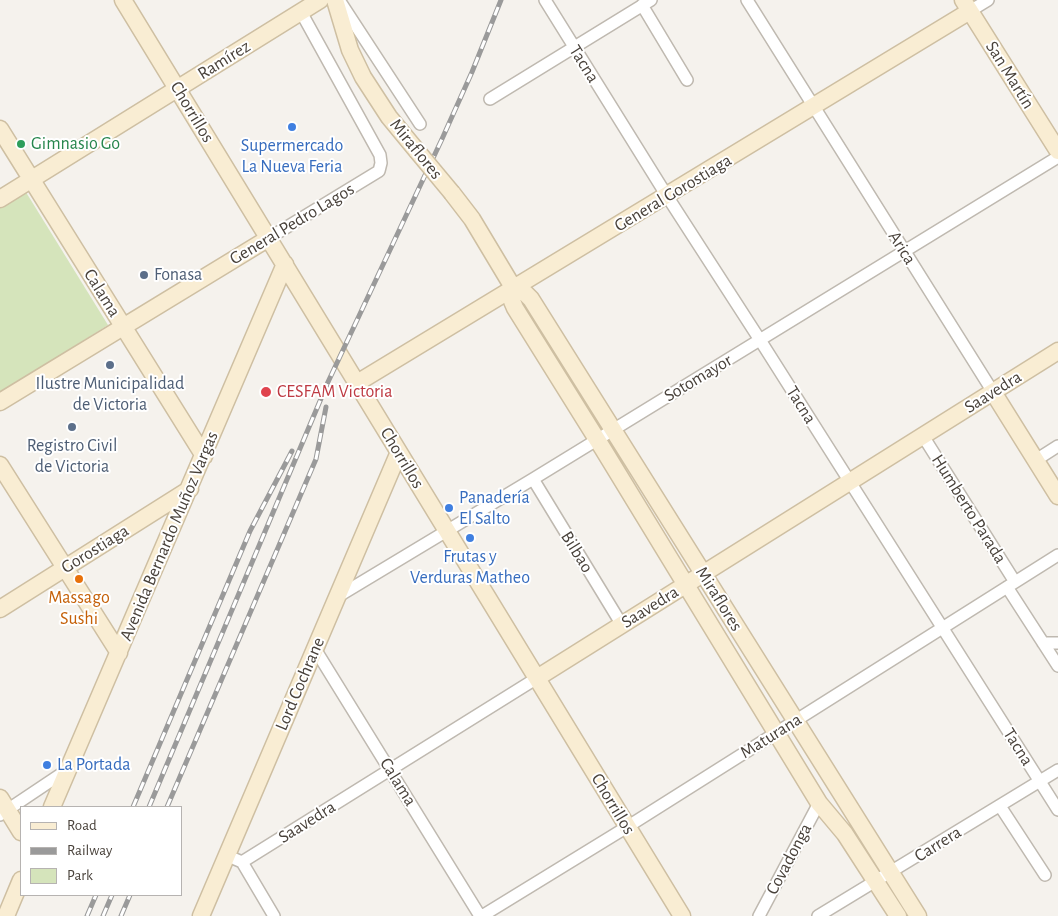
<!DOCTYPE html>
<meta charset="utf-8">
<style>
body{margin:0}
#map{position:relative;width:1058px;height:916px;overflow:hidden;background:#f5f2ed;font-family:"Alegreya Sans",sans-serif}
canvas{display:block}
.legend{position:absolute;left:20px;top:806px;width:162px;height:90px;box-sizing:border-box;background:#fff;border:1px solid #b6b3b1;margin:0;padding:6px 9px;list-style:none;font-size:15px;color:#49423b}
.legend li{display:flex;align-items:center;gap:10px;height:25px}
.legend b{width:25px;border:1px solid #b6b3b1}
</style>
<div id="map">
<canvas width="1058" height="916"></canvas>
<ul class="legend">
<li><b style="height:6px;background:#f9edd3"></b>Road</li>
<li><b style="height:6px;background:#9a9a9a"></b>Railway</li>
<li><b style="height:14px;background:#d5e4bb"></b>Park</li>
</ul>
</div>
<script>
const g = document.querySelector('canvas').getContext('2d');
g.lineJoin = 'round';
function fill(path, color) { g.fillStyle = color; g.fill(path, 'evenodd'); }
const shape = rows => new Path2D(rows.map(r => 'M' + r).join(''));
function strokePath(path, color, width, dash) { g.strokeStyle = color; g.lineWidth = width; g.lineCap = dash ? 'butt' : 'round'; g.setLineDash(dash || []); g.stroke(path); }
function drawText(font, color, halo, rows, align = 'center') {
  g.font = font + ' "Alegreya Sans",sans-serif'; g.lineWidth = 4; g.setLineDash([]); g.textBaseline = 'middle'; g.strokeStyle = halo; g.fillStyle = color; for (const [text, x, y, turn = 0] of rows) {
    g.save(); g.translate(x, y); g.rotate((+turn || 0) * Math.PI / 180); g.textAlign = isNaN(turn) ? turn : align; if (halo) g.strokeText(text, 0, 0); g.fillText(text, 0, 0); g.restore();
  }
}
fill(shape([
 [24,189,108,325,0,393,0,204]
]), '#d5e4bb');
const street = shape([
 [339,0,420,124],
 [545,0,667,196,760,340,1058,810],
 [747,0,993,392],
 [642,5,687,80],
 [970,11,988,0],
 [490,99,651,0],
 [269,238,379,171,381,163,380,155,301,12],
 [923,436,1015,582],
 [1036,460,1058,446],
 [533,479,622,625],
 [1007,587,1058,666],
 [337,597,533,479,1058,157],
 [1043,643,1058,643],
 [315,649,480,916],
 [1000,806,1045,875],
 [0,815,67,770],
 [235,859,242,862,274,916],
 [242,862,537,678],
 [482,916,627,827,1058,555],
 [759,916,819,803],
 [818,916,1058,770]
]);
const secondary = shape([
 [123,0,682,916],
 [335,0,350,50,363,77,389,117,417,151],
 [963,0,1058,151],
 [0,129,204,456],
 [452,193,472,219,514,289,525,293,531,299,918,916],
 [0,199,320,0],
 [514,289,512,301,515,308,603,449,819,803,845,834,898,916],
 [357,383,970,11],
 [993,392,1058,496],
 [0,402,269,238],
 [0,465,119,653],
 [0,609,190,489],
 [537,678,1058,351],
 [0,798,21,832],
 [52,807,285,264],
 [6,916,21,880],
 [201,916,399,452]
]);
strokePath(street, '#bfb9b0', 14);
strokePath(secondary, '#cebfa2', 19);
strokePath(street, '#fff', 11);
strokePath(secondary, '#f9edd3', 16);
const rail = shape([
 [133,807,250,531,292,451],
 [149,807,328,382,442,139,472,72,501,0],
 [167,807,316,459,326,407],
 [87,916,96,895],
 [103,916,112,895],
 [121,916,130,895]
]);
strokePath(rail, '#9a9a9a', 5);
strokePath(rail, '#fff', 3, [9]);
const secondaryBridge = shape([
 [417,151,452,193]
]);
strokePath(secondaryBridge, '#cebfa2', 19, []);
strokePath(secondaryBridge, '#f9edd3', 16);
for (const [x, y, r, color] of [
 [292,127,5,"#3f7fe0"],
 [21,144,5,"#2e9e5b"],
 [144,275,5,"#5c6f8a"],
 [110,365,5,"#5c6f8a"],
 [266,392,6,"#e0444e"],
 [72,427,5,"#5c6f8a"],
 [449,508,5,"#3f7fe0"],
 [470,538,5,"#3f7fe0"],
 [79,579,5,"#e8710a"],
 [47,765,5,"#3f7fe0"]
]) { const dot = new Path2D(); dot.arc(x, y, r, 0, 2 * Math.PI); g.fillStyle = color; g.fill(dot); strokePath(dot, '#fff', 2); }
drawText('18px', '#49423b', '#fff', [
 ["Ramírez",224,60,-32],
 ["Tacna",584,64,58],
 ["San Martín",1010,75,58],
 ["Chorrillos",192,112,59],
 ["Miraflores",416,149,51],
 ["General Gorostiaga",673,193,-31],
 ["General Pedro Lagos",292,224,-31],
 ["Arica",902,248,58],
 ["Calama",102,293,58],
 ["Sotomayor",698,378,-31],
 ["Saavedra",993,392,-32],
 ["Tacna",801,405,58],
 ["Chorrillos",402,458,59],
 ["Humberto Parada",969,509,58],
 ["Avenida Bernardo Muñoz Vargas",169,536,-67],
 ["Gorostiaga",95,549,-32],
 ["Bilbao",577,552,58],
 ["Miraflores",719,599,58],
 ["Saavedra",650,607,-32],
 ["Lord Cochrane",300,684,-67],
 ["Maturana",771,736,-32],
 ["Tacna",1018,747,58],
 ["Calama",398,782,58],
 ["Chorrillos",613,804,59],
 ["Saavedra",307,822,-32],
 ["Carrera",938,844,-32],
 ["Covadonga",789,859,-62]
]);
drawText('18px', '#27864d', '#fff', [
 ["Gimnasio Go",31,144]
], 'left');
drawText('18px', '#366cbe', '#fff', [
 ["Supermercado",292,146],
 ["La Nueva Feria",292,167],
 ["Panadería",459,498,"left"],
 ["El Salto",459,519,"left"],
 ["Frutas y",470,557],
 ["Verduras Matheo",470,578],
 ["La Portada",57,765,"left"]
]);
drawText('18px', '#4e5e75', '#fff', [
 ["Fonasa",154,275,"left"],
 ["Ilustre Municipalidad",110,384],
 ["de Victoria",110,405],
 ["Registro Civil",72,446],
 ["de Victoria",72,467]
]);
drawText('18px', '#be3a42', '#fff', [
 ["CESFAM Victoria",277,392]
], 'left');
drawText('18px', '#c56008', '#fff', [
 ["Massago",79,598],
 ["Sushi",79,619]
]);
</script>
